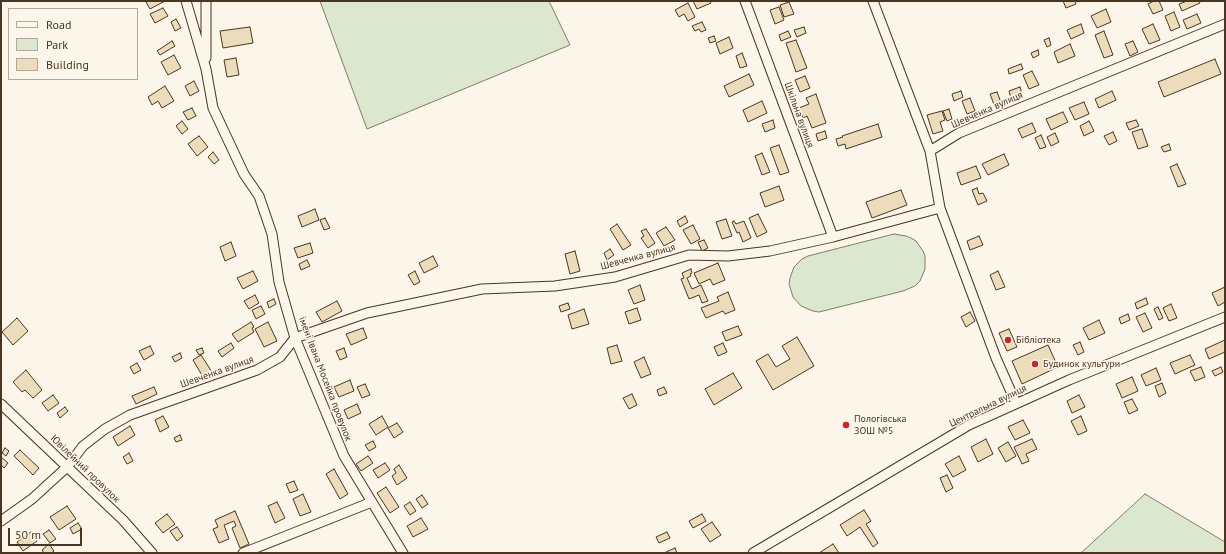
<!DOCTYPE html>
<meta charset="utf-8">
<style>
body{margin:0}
#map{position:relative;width:1226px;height:554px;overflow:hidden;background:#fbf6e9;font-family:"PT Sans",sans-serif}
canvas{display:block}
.frame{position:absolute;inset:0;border:2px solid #4a3520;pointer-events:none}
.legend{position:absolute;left:8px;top:8px;width:130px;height:72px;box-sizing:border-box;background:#fbf6e9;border:1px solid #b4a999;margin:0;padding:5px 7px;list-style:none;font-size:12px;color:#4a3520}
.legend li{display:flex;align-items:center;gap:8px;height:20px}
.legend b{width:20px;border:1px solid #b4a999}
.scale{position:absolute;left:8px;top:528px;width:74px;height:18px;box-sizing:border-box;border:2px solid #4a3520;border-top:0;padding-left:5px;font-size:12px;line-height:14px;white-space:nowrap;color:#4a3520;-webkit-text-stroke:3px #fbf6e9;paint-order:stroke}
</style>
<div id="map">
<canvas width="1226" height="554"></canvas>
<div class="frame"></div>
<ul class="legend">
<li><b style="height:5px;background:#fbf6e9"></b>Road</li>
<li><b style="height:11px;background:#dce7d0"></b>Park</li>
<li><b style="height:11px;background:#ecdcbc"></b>Building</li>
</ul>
<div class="scale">50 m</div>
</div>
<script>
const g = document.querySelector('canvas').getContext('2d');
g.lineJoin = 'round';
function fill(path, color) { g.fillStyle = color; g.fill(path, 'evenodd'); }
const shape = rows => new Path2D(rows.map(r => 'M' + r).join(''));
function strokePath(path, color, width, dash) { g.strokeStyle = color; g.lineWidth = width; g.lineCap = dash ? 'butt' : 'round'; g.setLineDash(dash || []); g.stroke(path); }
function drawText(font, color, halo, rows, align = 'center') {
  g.font = font + ' "PT Sans",sans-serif'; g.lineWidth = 3; g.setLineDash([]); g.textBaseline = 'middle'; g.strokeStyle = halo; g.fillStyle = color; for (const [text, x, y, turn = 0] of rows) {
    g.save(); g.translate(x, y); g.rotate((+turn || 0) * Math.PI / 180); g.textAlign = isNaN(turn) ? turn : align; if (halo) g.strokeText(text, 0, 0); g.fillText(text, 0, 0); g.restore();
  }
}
const green = shape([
 [320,1,549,1,570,45,367,129,320,1],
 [894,234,906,236,911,238,916,241,923,251,925,256,925,269,920,281,915,286,903,291,819,312,813,311,801,306,793,297,789,284,790,278,794,267,802,259,808,256,894,234],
 [1145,494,1225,542,1225,553,1081,553,1145,494]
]);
fill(green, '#dce7d0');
strokePath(green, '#887966', 1);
const building = shape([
 [148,1,165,1,150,9,146,2,148,1],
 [693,1,710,1,711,3,697,9,693,1],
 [1063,1,1075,1,1076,4,1066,8,1063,1],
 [1154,1,1159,1,1163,10,1153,14,1148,4,1154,1],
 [1187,1,1199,1,1200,3,1182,11,1179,4,1187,1],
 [789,2,794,14,784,17,780,5,789,2],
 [688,3,695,17,688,21,684,14,679,17,675,10,688,3],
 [779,7,784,20,775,24,770,10,779,7],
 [163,8,168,16,155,23,150,14,163,8],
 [1106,9,1111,22,1097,28,1091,16,1106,9],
 [1174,12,1180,27,1171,31,1165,16,1174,12],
 [1197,14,1201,23,1187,29,1183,20,1197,14],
 [176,19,181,28,175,31,171,22,176,19],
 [702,22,706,30,701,32,699,29,695,31,692,26,702,22],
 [1081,24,1084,33,1071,39,1067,30,1081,24],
 [1153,24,1160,40,1149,44,1142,29,1153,24],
 [250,27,253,43,223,48,220,31,250,27],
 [804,27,806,33,797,37,794,30,804,27],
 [788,31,791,37,781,41,779,35,788,31],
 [1104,31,1113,55,1104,58,1095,35,1104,31],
 [714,36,716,41,710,43,708,38,714,36],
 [729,37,733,48,720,54,716,43,729,37],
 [1049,38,1051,45,1047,47,1044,40,1049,38],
 [796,40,807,68,796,72,786,43,796,40],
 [172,41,175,46,160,55,157,51,172,41],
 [1133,41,1138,52,1130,56,1125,44,1133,41],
 [1070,44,1075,56,1058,63,1054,52,1070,44],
 [1038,50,1039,55,1033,58,1031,53,1038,50],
 [742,53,747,66,740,68,736,56,742,53],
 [174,55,181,68,168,75,161,62,174,55],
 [236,58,239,75,227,77,224,60,236,58],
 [1215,59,1221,74,1164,97,1158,82,1215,59],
 [1021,64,1023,69,1009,74,1008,69,1021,64],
 [1032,71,1039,85,1029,89,1023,75,1032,71],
 [749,74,754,85,729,97,724,86,749,74],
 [805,76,810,88,800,92,795,80,805,76],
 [194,81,199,91,190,96,185,86,194,81],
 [165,86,174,101,162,108,158,101,152,105,148,97,165,86],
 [1020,87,1022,94,1011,98,1009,91,1020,87],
 [961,91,963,97,954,101,952,94,961,91],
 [1112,91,1116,100,1099,108,1095,99,1112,91],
 [997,92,1002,105,995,107,990,94,997,92],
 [816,94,826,123,812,128,807,116,803,118,799,108,809,104,806,98,816,94],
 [970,98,975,111,967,114,962,101,970,98],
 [762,101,767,113,748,122,743,110,762,101],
 [1084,102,1089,114,1075,120,1069,108,1084,102],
 [192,108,196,116,188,120,183,112,192,108],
 [949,109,952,119,947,121,943,111,949,109],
 [942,111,945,120,940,122,943,131,933,134,927,115,942,111],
 [1063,112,1068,122,1051,130,1046,119,1063,112],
 [773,120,775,128,765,132,762,124,773,120],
 [1136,120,1139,126,1129,130,1126,123,1136,120],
 [182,121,188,129,182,134,176,126,182,121],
 [1089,121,1094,131,1084,136,1080,126,1089,121],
 [1032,123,1036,132,1022,138,1018,129,1032,123],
 [878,124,882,137,846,149,845,144,838,146,836,139,843,137,842,136,878,124],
 [1142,129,1148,146,1138,149,1132,132,1142,129],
 [825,131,827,138,818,141,816,134,825,131],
 [1113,132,1117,141,1109,145,1104,136,1113,132],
 [1055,133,1059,142,1051,146,1047,137,1055,133],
 [1041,135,1046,147,1040,149,1035,138,1041,135],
 [199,136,208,147,197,156,188,144,199,136],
 [1169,144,1171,150,1164,152,1161,147,1169,144],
 [779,145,789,172,780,175,770,148,779,145],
 [213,152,219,160,214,164,208,157,213,152],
 [762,153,770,172,762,175,755,156,762,153],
 [1004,154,1009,165,988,175,982,164,1004,154],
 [1177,164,1186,184,1178,187,1170,167,1177,164],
 [976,166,981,178,961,185,957,173,976,166],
 [779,186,784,200,765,207,760,193,779,186],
 [977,188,979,194,983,193,987,201,978,205,972,190,977,188],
 [901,190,907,205,872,218,866,202,901,190],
 [315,209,319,220,302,227,298,216,315,209],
 [758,214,767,232,757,237,749,218,758,214],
 [685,216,688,222,680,227,677,221,685,216],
 [325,218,330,228,324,230,320,220,325,218],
 [726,219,732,236,722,239,716,222,726,219],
 [734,221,736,224,744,221,751,238,743,242,739,232,737,233,732,222,734,221],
 [617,224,631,245,623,250,610,229,617,224],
 [693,225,700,239,691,244,683,230,693,225],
 [666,227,675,240,664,246,656,233,666,227],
 [646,229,655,243,648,248,641,238,644,236,641,231,646,229],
 [979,236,983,245,970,250,967,241,979,236],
 [704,240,708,248,702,251,698,242,704,240],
 [231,242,236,256,225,261,220,247,231,242],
 [310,243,313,253,298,258,294,248,310,243],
 [610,249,614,255,607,260,604,253,610,249],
 [575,251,580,271,570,274,565,254,575,251],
 [433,256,438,266,424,273,419,263,433,256],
 [307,260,310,266,301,270,299,264,307,260],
 [718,263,725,280,713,285,710,279,699,284,694,273,718,263],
 [691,269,692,273,690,274,691,276,687,278,692,289,701,285,708,301,702,303,699,295,689,299,681,279,684,278,682,273,691,269],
 [253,271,258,281,243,289,237,278,253,271],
 [415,271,420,282,414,285,408,275,415,271],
 [998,271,1005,287,996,290,990,275,998,271],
 [640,285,645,300,634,304,628,290,640,285],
 [1225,287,1225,302,1218,306,1212,293,1225,287],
 [728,292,735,310,725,314,723,311,706,318,701,308,719,301,717,297,728,292],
 [255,295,259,303,249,309,244,301,255,295],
 [1146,298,1148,304,1137,309,1135,303,1146,298],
 [274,299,276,304,269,308,267,302,274,299],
 [337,301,342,311,322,322,316,312,337,301],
 [568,303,570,309,561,312,559,306,568,303],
 [1171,304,1177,318,1169,321,1163,308,1171,304],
 [261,306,265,314,256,319,252,310,261,306],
 [1158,307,1163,318,1159,320,1154,309,1158,307],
 [637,308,641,320,629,324,625,312,637,308],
 [584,309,589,324,572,329,568,315,584,309],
 [970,312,975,321,966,327,961,317,970,312],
 [1145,313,1152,328,1143,332,1136,317,1145,313],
 [1128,314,1130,320,1121,324,1119,318,1128,314],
 [17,318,28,331,13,345,2,332,17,318],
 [1099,320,1105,333,1089,340,1083,328,1099,320],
 [251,322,254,327,252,328,254,332,238,342,232,334,251,322],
 [268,322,277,341,264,347,255,329,268,322],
 [738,326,742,335,726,341,722,332,738,326],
 [363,328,367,338,351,345,346,334,363,328],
 [1009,329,1017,347,1007,351,999,333,1009,329],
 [797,337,814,366,773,390,756,361,768,354,776,367,790,359,782,346,797,337],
 [1225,340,1225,352,1209,359,1205,349,1225,340],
 [1080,342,1084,352,1078,355,1073,345,1080,342],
 [231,343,234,348,222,357,218,351,231,343],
 [723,343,727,352,718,356,714,347,723,343],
 [617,345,622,361,611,364,607,348,617,345],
 [1048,345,1058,367,1022,384,1012,361,1048,345],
 [150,346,154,354,144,360,139,351,150,346],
 [202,348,204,353,199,355,196,350,202,348],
 [344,348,347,357,340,360,336,351,344,348],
 [180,353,182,358,175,362,172,357,180,353],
 [201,355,212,372,203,377,193,360,201,355],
 [1190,355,1195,365,1175,374,1170,363,1190,355],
 [644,357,651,374,641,378,634,362,644,357],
 [137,363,141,370,134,374,130,367,137,363],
 [1201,367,1205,377,1195,381,1190,371,1201,367],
 [1221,367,1223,372,1215,376,1212,371,1221,367],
 [1156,368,1161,380,1146,386,1141,375,1156,368],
 [26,370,42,390,33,398,25,390,22,392,13,382,26,370],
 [733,373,742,388,714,405,705,389,733,373],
 [1132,377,1138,391,1122,398,1116,384,1132,377],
 [350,380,354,391,339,397,334,387,350,380],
 [1162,383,1166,393,1159,397,1155,386,1162,383],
 [365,384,370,395,362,398,357,387,365,384],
 [154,387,157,394,136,404,132,396,154,387],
 [664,387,667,393,659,396,657,390,664,387],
 [632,394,637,405,629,409,623,398,632,394],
 [53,395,59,403,48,411,42,403,53,395],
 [1079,395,1085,407,1072,413,1067,401,1079,395],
 [1132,399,1138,410,1129,414,1124,402,1132,399],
 [357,404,361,413,348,419,344,410,357,404],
 [65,407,68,411,60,418,57,413,65,407],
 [163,416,169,427,160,432,155,420,163,416],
 [382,416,388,427,376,435,369,424,382,416],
 [1081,416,1087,431,1078,435,1071,421,1081,416],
 [1023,420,1030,433,1015,440,1008,427,1023,420],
 [397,423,403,432,394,438,388,428,397,423],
 [130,426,135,435,118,446,113,437,130,426],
 [180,435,182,440,176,442,174,438,180,435],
 [986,439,993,454,978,462,971,447,986,439],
 [1032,439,1037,449,1026,454,1029,461,1022,464,1014,447,1032,439],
 [373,441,376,447,369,451,365,445,373,441],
 [1008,442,1016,456,1006,462,998,448,1008,442],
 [5,448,9,451,6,456,2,453,5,448],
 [20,450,39,468,33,475,14,456,20,450],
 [129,453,133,461,127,464,123,457,129,453],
 [368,456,373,463,361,471,356,464,368,456],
 [959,456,966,470,953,477,945,464,959,456],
 [1,457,8,463,4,468,1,465,1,457],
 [385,463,390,470,378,478,373,470,385,463],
 [399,465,407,478,397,485,392,476,396,473,394,469,399,465],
 [334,469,348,494,340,499,326,474,334,469],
 [947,475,953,488,946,492,940,478,947,475],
 [294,481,298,490,290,493,286,484,294,481],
 [386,487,399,507,390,513,377,493,386,487],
 [303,494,311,512,300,516,293,499,303,494],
 [422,495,428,504,422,508,416,499,422,495],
 [277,502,285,518,275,523,268,506,277,502],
 [410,502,416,511,410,515,404,506,410,502],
 [67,506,76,519,59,530,50,517,67,506],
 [864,510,871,521,866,524,878,543,873,547,860,527,847,536,840,525,864,510],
 [235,511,249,544,240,548,232,528,236,526,234,521,224,525,229,539,219,543,213,529,218,527,215,520,235,511],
 [167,514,175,524,163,533,155,523,167,514],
 [702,514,706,521,693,528,689,521,702,514],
 [421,518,428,529,413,537,407,526,421,518],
 [712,522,721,535,710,542,701,529,712,522],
 [78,523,82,529,73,534,70,528,78,523],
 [177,527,183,536,177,541,170,531,177,527],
 [49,530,56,539,50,543,43,534,49,530],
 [31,532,37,541,23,551,17,542,31,532],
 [667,532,670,538,659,543,656,537,667,532],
 [49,544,54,551,51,553,44,553,42,550,49,544],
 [833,544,839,553,819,553,833,544],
 [675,548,677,553,666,553,666,552,675,548]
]);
fill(building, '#ecdcbc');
strokePath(building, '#4a3520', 1);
const street = shape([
 [186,1,206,69,213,108,244,174,259,196,272,234,279,282,295,338,344,456,403,553],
 [206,1,206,58],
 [745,1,833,237],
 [873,1,930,151],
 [940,208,996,358,1016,403],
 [1,404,123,520,152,553],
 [1,521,32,499,67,467,83,446,105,429,130,415,257,370,280,357,295,338,367,313,482,289,555,286,615,277,689,255,728,256,770,251,833,237,940,208,930,151,959,133,1225,24],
 [243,553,372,502],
 [753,553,969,425,1069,380,1225,317]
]);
strokePath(street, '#4a3520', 11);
strokePath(street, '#fbf6e9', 9);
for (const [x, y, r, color] of [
 [1008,340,4,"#c62828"],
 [1035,364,4,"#c62828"],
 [846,425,4,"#c62828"]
]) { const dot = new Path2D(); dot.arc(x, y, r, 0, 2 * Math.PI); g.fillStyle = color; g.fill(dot); strokePath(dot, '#fbf6e9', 1.5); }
drawText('10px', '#4a3520', '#fbf6e9', [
 ["Шевченка вулиця",987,110,-24],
 ["Шкільна вулиця",799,115,70],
 ["Шевченка вулиця",638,257,-15],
 ["Шевченка вулиця",217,372,-20],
 ["імені Івана Мосейка провулок",325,379,69],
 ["Центральна вулиця",988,406,-26],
 ["Ювілейний провулок",85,469,44]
]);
drawText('10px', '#4a3520', '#fbf6e9', [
 ["Бібліотека",1016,340],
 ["Будинок культури",1043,364],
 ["Пологівська",854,419],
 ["ЗОШ №5",854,431]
], 'left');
</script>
